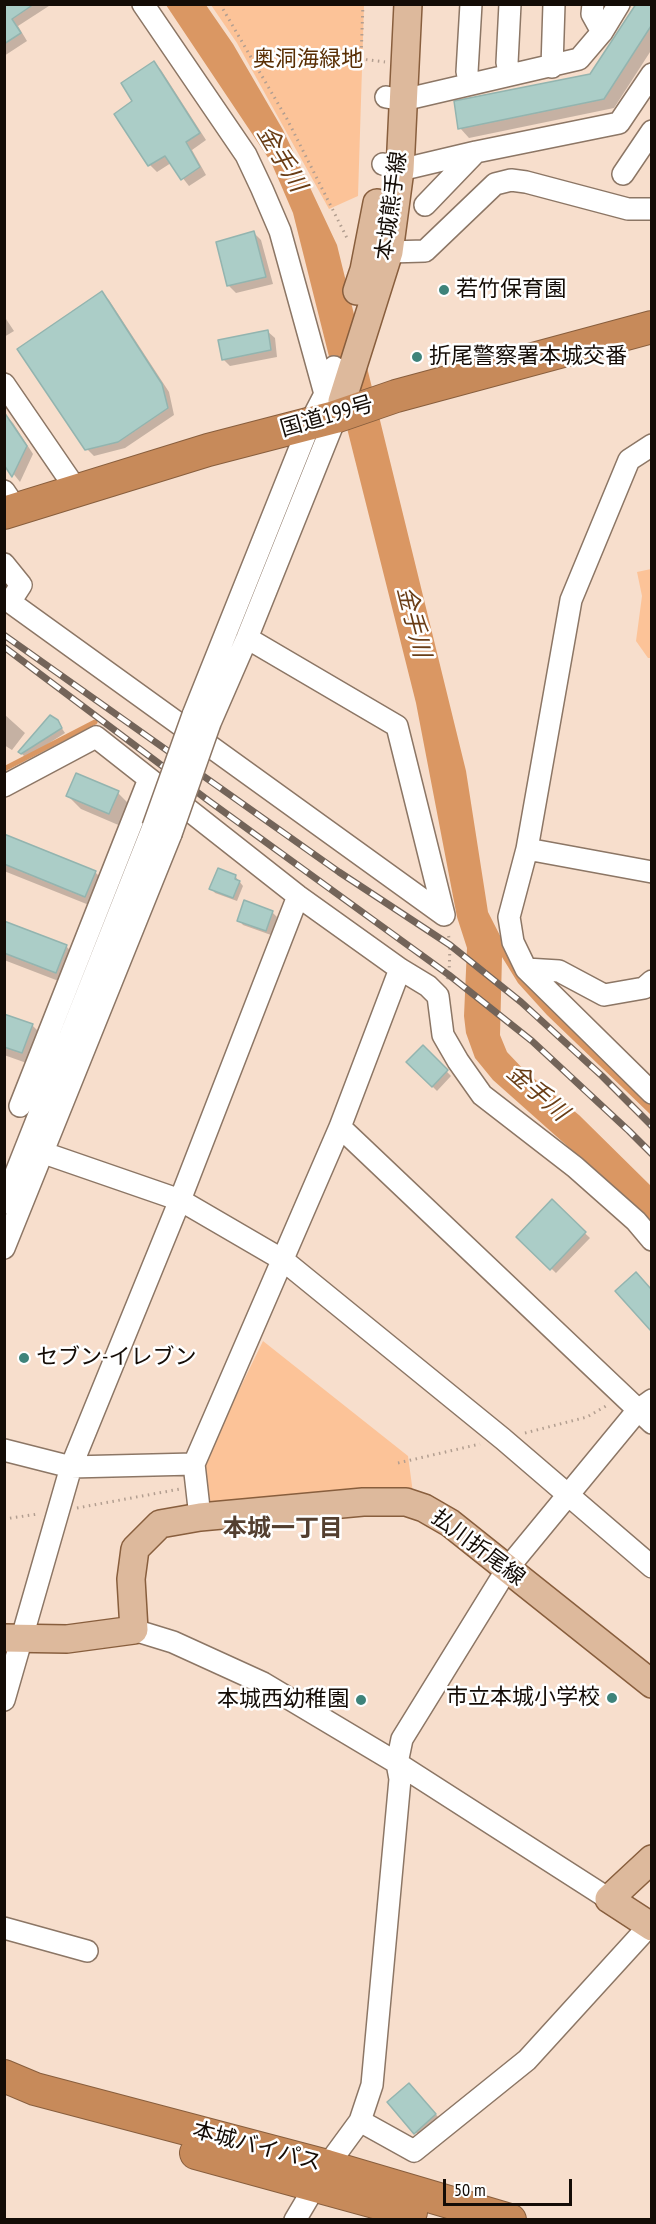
<!DOCTYPE html>
<meta charset="utf-8">
<style>
body{margin:0}
#map{position:relative;width:656px;height:2224px;overflow:hidden;background:#f7decc;font-family:"PT Sans Narrow",sans-serif}
canvas{display:block}
.frame{position:absolute;inset:0;border:6px solid #140c06;pointer-events:none}
.scale{position:absolute;left:443px;top:2179px;width:129px;height:27px;box-sizing:border-box;border:3px solid #140c06;border-top:0;padding-left:8px;font-size:18px;line-height:21px;white-space:nowrap;color:#140c06;-webkit-text-stroke:4px #fff;paint-order:stroke}
</style>
<div id="map">
<canvas width="656" height="2224"></canvas>
<div class="frame"></div>
<div class="scale">50 m</div>
</div>
<script>
const g = document.querySelector('canvas').getContext('2d');
g.lineJoin = 'round';
function fill(path, color) { g.fillStyle = color; g.fill(path, 'evenodd'); }
const shape = rows => new Path2D(rows.map(r => 'M' + r).join(''));
function strokePath(path, color, width, dash) { g.strokeStyle = color; g.lineWidth = width; g.lineCap = dash ? 'butt' : 'round'; g.setLineDash(dash || []); g.stroke(path); }
function drawText(font, color, halo, rows, align = 'center') {
  g.font = font + ' "PT Sans Narrow","Noto Sans JP",sans-serif'; g.lineWidth = 5; g.setLineDash([]); g.textBaseline = 'middle'; g.strokeStyle = halo; g.fillStyle = color; for (const [text, x, y, turn = 0] of rows) {
    g.save(); g.translate(x, y); g.rotate((+turn || 0) * Math.PI / 180); g.textAlign = isNaN(turn) ? turn : align; if (halo) g.strokeText(text, 0, 0); g.fillText(text, 0, 0); g.restore();
  }
}
fill(shape([
 [211,5,364,5,358,196,329,209,237,43],
 [651,569,652,658,648,658,636,641,642,596,637,572],
 [263,1341,408,1456,413,1493,211,1508,203,1464]
]), '#fcc398');
fill(shape([
 [166,5,206,5,233,44,283,130,337,245,466,771,488,912,522,979,651,1105,651,1115,547,1015,518,983,502,957,500,1035,507,1052,526,1072,579,1115,651,1186,651,1230,601,1176,493,1080,475,1058,466,1033,464,1016,467,948,457,917,416,703,293,213,271,162]
]), '#da9763');
fill(shape([
 [4,4,52,4,18,26,27,41,4,56],
 [638,4,652,4,652,49,614,108,469,138,460,128,591,76],
 [154,63,161,70,206,140,192,150,206,175,189,186,171,163,157,172,150,165,116,114,135,102],
 [254,233,261,240,273,284,236,293,228,285],
 [102,293,109,300,169,392,174,415,125,448,94,456,87,449],
 [4,316,14,331,4,337],
 [267,331,275,338,277,357,230,366,223,359],
 [6,416,13,423,33,454,20,482,4,462],
 [4,714,25,733,12,750,4,745],
 [57,721,65,733,26,758,20,752],
 [118,793,131,806,123,827,81,809,68,796],
 [4,835,95,872,108,885,99,909,4,871],
 [235,876,243,886,237,901,215,893,211,888],
 [272,912,277,917,271,935,243,925,239,920],
 [4,923,66,946,79,960,69,985,4,960],
 [4,1015,32,1025,45,1038,35,1066,4,1055],
 [423,1047,451,1076,437,1091,408,1062],
 [552,1202,590,1238,556,1273,518,1237],
 [636,1274,652,1290,652,1329,651,1328],
 [413,2089,440,2119,420,2137,389,2102]
]), '#0003');
strokePath(shape([
 [4,769,95,722]
]), '#da9763', 5);
const building = shape([
 [4,4,34,4,12,19,21,33,4,44,4,4],
 [636,4,651,4,651,26,604,99,458,129,454,101,590,74,636,4],
 [154,61,200,133,186,142,200,167,181,180,165,156,148,166,114,114,132,101,121,83,154,61],
 [254,231,266,277,227,286,216,242,254,231],
 [102,291,162,384,168,408,118,442,85,450,17,349,102,291],
 [268,330,271,350,222,360,218,340,268,330],
 [4,412,27,446,12,477,4,465,4,412],
 [50,715,58,720,62,728,21,754,18,752,50,715],
 [76,773,119,791,109,814,66,796,76,773],
 [4,834,96,871,85,897,4,864,4,834],
 [218,868,236,875,235,879,240,881,233,898,209,889,218,868],
 [244,900,273,911,266,931,237,921,244,900],
 [4,921,67,945,56,973,4,953,4,921],
 [4,1014,33,1024,22,1053,4,1047,4,1014],
 [423,1045,448,1070,432,1087,406,1062,423,1045],
 [552,1199,586,1232,550,1270,516,1237,552,1199],
 [636,1272,651,1289,651,1331,615,1291,636,1272],
 [409,2083,436,2114,414,2134,387,2102,409,2083]
]);
fill(building, '#abcdc7');
strokePath(building, '#93b4af', 1.5);
const minor = shape([
 [143,4,246,155,262,189,280,231,325,394],
 [593,4,592,14,602,32],
 [507,63,510,4],
 [552,67,554,4],
 [467,72,471,4],
 [386,97,403,100,579,59,602,32,619,4],
 [383,164,400,170,476,152,619,123,652,74],
 [623,174,652,131],
 [425,205,476,152],
 [389,252,425,251,495,184,511,180,526,182,628,209,652,209],
 [4,384,78,492],
 [652,445,629,460,571,600,527,849,509,917,513,942,526,969,652,1093],
 [4,491,17,510],
 [4,564,21,585,10,602,444,915,397,726,247,638],
 [193,715,310,423,325,394,334,367],
 [210,723,247,638,339,409],
 [4,786,96,737,298,896,400,969,428,986,438,996,443,1035,458,1061,482,1095,575,1167,636,1221,652,1240],
 [527,849,652,872],
 [526,969,559,971,604,995,644,988,652,981],
 [20,1106,149,779],
 [340,1127,652,1423],
 [26,1149,44,1153,180,1200,283,1260,503,1439,652,1567],
 [4,1203,153,827],
 [4,1248,171,834],
 [4,1450,71,1467,194,1464,340,1127,400,969],
 [194,1464,200,1517],
 [134,1630,173,1642,263,1683,397,1763,609,1899],
 [4,1700,71,1467,180,1200,298,896],
 [4,1928,87,1951],
 [360,2121,414,2151,527,2060,649,1926],
 [295,2220,327,2166,360,2121,372,2085,400,1779,397,1763,402,1739,507,1569,638,1410,652,1400]
]);
const major = shape([
 [357,291,364,270,377,203],
 [342,401,389,252,400,170,408,4],
 [4,1638,67,1639,134,1630,131,1579,135,1549,160,1524,200,1517,363,1502,406,1502,424,1508,450,1523,652,1684],
 [652,1859,609,1899,652,1927]
]);
const highway = shape([
 [4,513,208,450,335,417,396,396,652,327],
 [4,2076,35,2089,327,2166,510,2220],
 [196,2153,411,2212]
]);
strokePath(minor, '#8c7665', 24);
strokePath(major, '#885e3d', 30);
strokePath(highway, '#885e3d', 34);
strokePath(shape([
 [220,4,287,119,348,240],
 [363,4,361,59,385,62],
 [447,979,449,975,450,945,448,932],
 [525,1433,587,1417,606,1406],
 [398,1463,480,1444],
 [77,1508,180,1489],
 [4,1519,38,1514]
]), '#b29e90', 3, [1.5, 4.5]);
strokePath(minor, '#fff', 21);
strokePath(major, '#ddb99c', 27);
strokePath(highway, '#c78a5a', 32);
const rail = shape([
 [4,635,339,872,450,945,521,1002,602,1076,652,1126],
 [4,647,209,801,449,975,532,1041,629,1131,652,1154]
]);
strokePath(rail, '#736459', 7);
strokePath(rail, '#fff', 4.5, [14]);
const minorBridge = shape([
 [153,827,193,715],
 [171,834,210,723]
]);
strokePath(minorBridge, '#8c7665', 24, []);
strokePath(minorBridge, '#fff', 21);
for (const [x, y, r, color] of [
 [444,290,6,"#3e837a"],
 [417,357,6,"#3e837a"],
 [24,1358,6,"#3e837a"],
 [612,1698,6,"#3e837a"],
 [361,1700,6,"#3e837a"]
]) { const dot = new Path2D(); dot.arc(x, y, r, 0, 2 * Math.PI); g.fillStyle = color; g.fill(dot); strokePath(dot, '#fff', 2); }
drawText('22px', '#592e03', '#fff', [
 ["奥洞海緑地",308,60]
]);
drawText('22px', '#140c06', '#fff', [
 ["本城熊手線",392,206,-82],
 ["国道199号",327,417,-16],
 ["払川折尾線",478,1548,37],
 ["本城バイパス",257,2147,15]
]);
drawText('22px', '#140c06', '#fff', [
 ["若竹保育園",456,290],
 ["折尾警察署本城交番",429,357],
 ["セブン-イレブン",36,1358],
 ["市立本城小学校",600,1698,"right"],
 ["本城西幼稚園",349,1700,"right"]
], 'left');
drawText('italic 24px', '#693d16', '#fff', [
 ["金手川",281,159,59],
 ["金手川",413,622,76],
 ["金手川",537,1093,41]
]);
drawText('bold 24px', '#533f30', '#fff', [
 ["本城一丁目",283,1529]
]);
</script>
